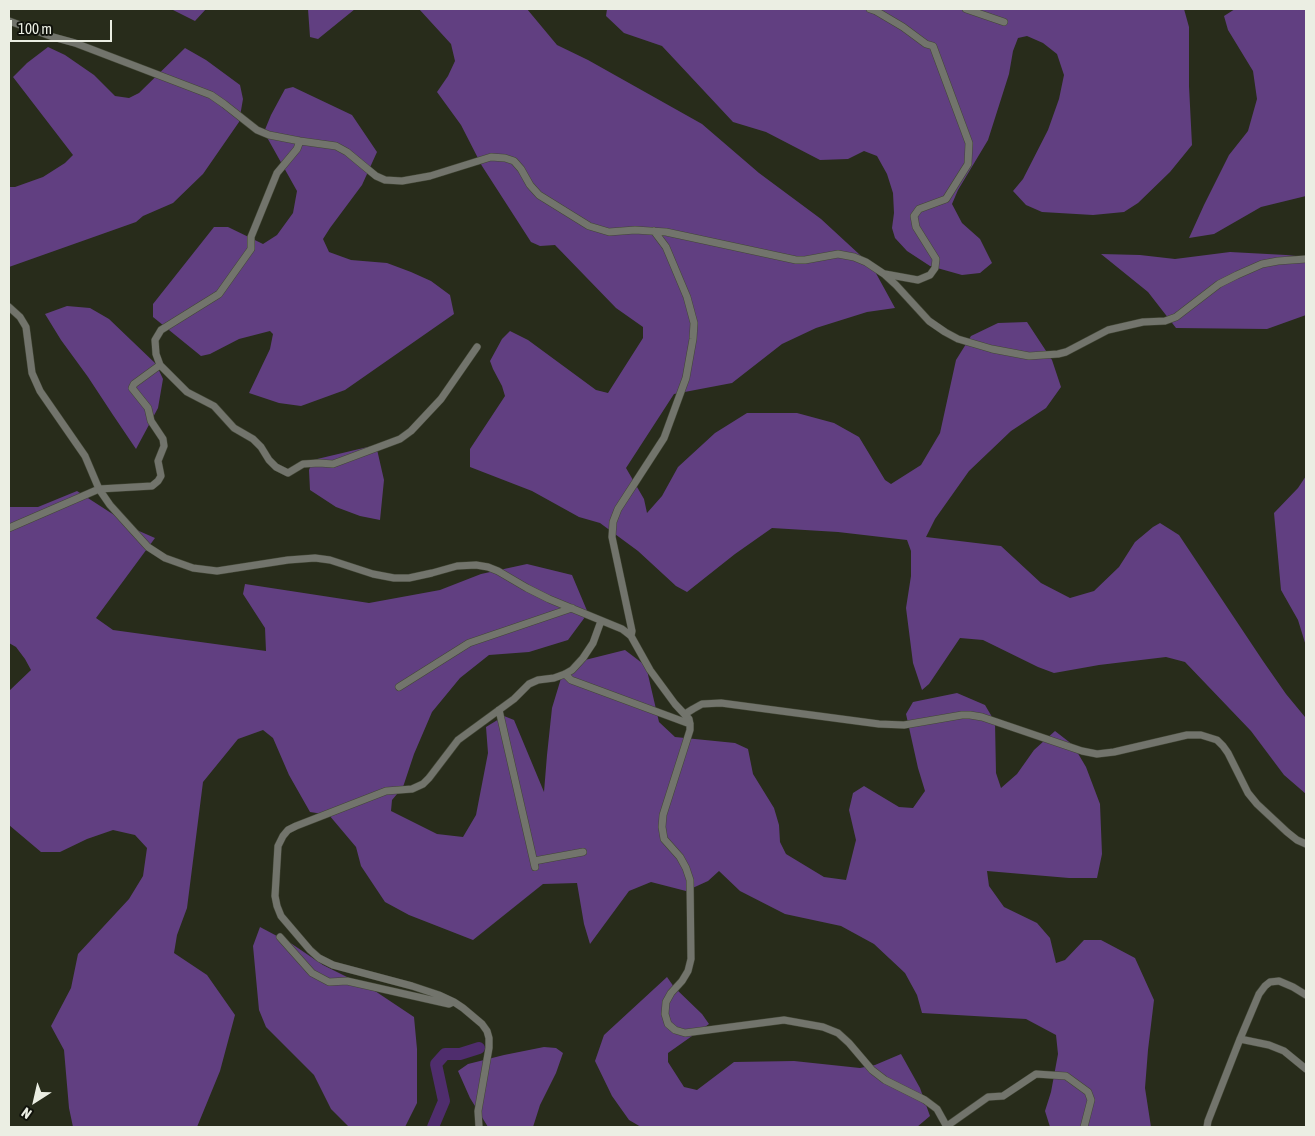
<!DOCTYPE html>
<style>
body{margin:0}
#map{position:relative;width:1315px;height:1136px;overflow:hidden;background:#282c1b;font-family:"Asap Condensed",sans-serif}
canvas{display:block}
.frame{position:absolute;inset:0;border:10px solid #ebeee3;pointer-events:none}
.north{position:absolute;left:10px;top:1076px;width:50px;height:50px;-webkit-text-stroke:4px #11130c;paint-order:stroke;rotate:215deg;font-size:14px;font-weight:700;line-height:20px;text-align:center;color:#ebeee3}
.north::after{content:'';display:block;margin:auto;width:18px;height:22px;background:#ebeee3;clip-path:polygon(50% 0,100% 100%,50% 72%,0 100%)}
.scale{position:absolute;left:10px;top:20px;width:102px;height:22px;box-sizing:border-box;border:2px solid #ebeee3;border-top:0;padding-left:6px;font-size:15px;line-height:18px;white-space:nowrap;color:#ebeee3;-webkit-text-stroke:4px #11130c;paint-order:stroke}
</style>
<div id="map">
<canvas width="1315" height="1136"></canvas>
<div class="frame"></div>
<div class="north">N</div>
<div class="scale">100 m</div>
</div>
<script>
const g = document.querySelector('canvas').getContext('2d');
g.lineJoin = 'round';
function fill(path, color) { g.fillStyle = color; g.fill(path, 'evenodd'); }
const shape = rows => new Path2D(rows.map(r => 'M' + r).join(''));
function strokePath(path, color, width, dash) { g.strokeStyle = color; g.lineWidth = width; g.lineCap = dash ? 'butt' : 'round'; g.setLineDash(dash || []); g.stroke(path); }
fill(shape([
 [171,9,206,9,195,21],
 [308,9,355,9,318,39,310,37],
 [419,9,527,9,557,45,588,60,702,124,759,173,821,219,872,266,895,308,867,312,816,328,782,344,732,383,674,394,626,468,644,499,647,513,662,496,678,467,715,433,747,413,797,413,834,423,859,437,885,480,891,484,921,465,940,433,956,360,971,336,998,323,1027,322,1052,360,1061,387,1046,408,1011,431,969,471,935,519,926,537,1001,546,1041,583,1070,598,1094,591,1119,567,1135,542,1153,527,1160,523,1179,535,1263,661,1286,694,1305,717,1306,714,1306,794,1284,775,1251,731,1185,662,1166,657,1099,665,1054,673,1038,667,983,640,960,638,929,684,922,690,913,663,906,608,911,576,911,551,907,540,838,532,772,528,735,554,687,592,676,586,638,551,600,523,579,517,532,491,470,467,470,449,505,396,502,386,493,369,490,361,502,339,510,331,528,340,596,390,608,393,643,338,643,327,616,308,555,245,540,246,531,242,482,166,461,125,437,92,448,76,455,61,451,44],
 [607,9,1184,9,1189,27,1189,86,1192,145,1170,172,1138,203,1124,212,1093,215,1042,212,1026,205,1013,191,1023,179,1048,130,1059,99,1064,75,1057,54,1043,43,1027,36,1018,38,1013,51,1009,74,988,140,958,190,952,204,962,223,980,239,992,263,980,273,962,275,930,266,907,251,895,238,892,228,894,213,893,193,887,174,877,156,864,151,848,159,820,160,766,132,733,122,662,46,624,33,606,16],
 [1235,9,1306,9,1306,196,1261,207,1214,234,1189,238,1204,205,1229,155,1248,131,1257,99,1253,71,1228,30,1224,16],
 [48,47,65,55,94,75,115,96,129,98,139,93,185,48,206,60,240,85,243,99,239,122,203,174,173,203,143,216,136,222,9,267,9,187,15,187,43,177,65,163,73,155,13,77,27,63],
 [293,87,352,115,377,152,362,185,330,228,323,239,329,252,351,260,387,263,411,272,431,281,450,295,454,314,345,390,301,406,279,403,249,393,270,349,273,334,270,331,239,339,210,354,201,356,153,317,153,304,214,227,228,227,263,244,277,235,293,213,297,191,264,132,271,115,285,89],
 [1230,252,1286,255,1306,257,1306,315,1267,329,1176,328,1148,292,1101,254,1140,255,1175,259],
 [67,306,90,308,109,319,156,364,163,379,158,408,136,449,113,415,88,377,61,340,45,314],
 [376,445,384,480,380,520,360,516,336,507,310,490,309,470,313,460],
 [1306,476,1306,646,1298,620,1281,590,1274,513,1298,488],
 [77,491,139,531,155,538,96,618,113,630,266,651,265,628,243,594,245,584,369,603,440,590,481,574,527,564,572,575,588,613,568,640,529,652,489,655,460,678,432,712,414,754,403,787,392,800,391,811,437,834,463,837,476,815,488,753,486,727,504,716,514,720,544,792,547,755,552,708,562,675,585,660,625,650,646,666,659,722,675,737,735,743,748,749,753,774,774,808,779,825,780,842,786,854,824,877,846,880,856,840,849,810,853,793,864,786,899,807,913,808,925,791,918,768,906,714,913,702,957,693,985,705,995,722,996,773,1001,788,1017,774,1034,750,1055,731,1073,745,1086,767,1100,804,1102,854,1097,878,1069,878,987,871,989,886,1004,907,1037,923,1050,938,1056,963,1065,960,1084,940,1101,940,1135,958,1154,1000,1148,1050,1145,1088,1151,1127,1050,1127,1045,1111,1051,1092,1058,1054,1056,1035,1026,1019,922,1013,917,995,905,973,874,944,841,926,785,914,740,891,719,871,708,881,686,891,651,882,629,891,590,944,584,924,577,883,543,884,473,940,409,915,385,902,361,866,356,847,329,815,310,812,289,775,273,738,263,730,238,739,203,782,187,908,177,935,174,953,207,975,235,1015,220,1071,197,1127,73,1127,69,1108,64,1050,51,1026,71,988,78,954,129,899,143,876,147,848,135,835,113,830,87,839,60,852,41,852,9,825,9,691,31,670,25,659,16,647,9,643,9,507,38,507],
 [260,927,292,944,323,965,375,991,414,1017,417,1049,417,1103,405,1127,349,1127,331,1109,314,1075,266,1027,259,1010,253,946],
 [667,977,674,987,702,1014,709,1024,668,1053,668,1062,684,1087,697,1090,734,1062,794,1061,860,1068,875,1065,901,1054,920,1088,930,1116,917,1127,641,1127,629,1120,612,1096,595,1061,604,1035],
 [544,1047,556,1048,563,1053,556,1073,540,1105,533,1127,488,1127,470,1098,458,1071,468,1064,504,1055]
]), '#613f81');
strokePath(shape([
 [433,1127,444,1101,436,1064,445,1054,460,1054,479,1048]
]), '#4f2d6d', 12);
const minor = shape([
 [870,9,876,11,903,27,926,44,933,46,969,143,968,164,946,199,919,209,914,216,916,227,936,259,935,268,930,275,918,280,885,274],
 [966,9,1004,22],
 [9,21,53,37,75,43,211,95,224,104,257,130,269,135,300,141,336,146,347,152,376,176,385,180,402,181,430,176,491,157,505,158,514,161,521,169,530,185,539,195,589,226,609,232,635,230,666,232,796,260,805,260,838,254,854,257,866,262,884,274,896,285,929,321,945,332,958,339,992,349,1029,356,1058,354,1066,352,1108,330,1143,322,1165,321,1176,317,1219,284,1237,275,1262,264,1278,261,1306,259],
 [300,141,297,149,277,173,251,237,251,249,219,294,161,330,155,340,156,354,160,365,187,392,214,406,234,428,253,439,261,447,269,460,276,467,288,473,303,464,319,463,333,464,400,439,411,431,441,399,477,347],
 [9,307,20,317,26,327,32,373,40,391,85,456,99,489,110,505,148,547,165,558,193,568,217,571,288,560,315,558,330,560,373,574,394,578,409,578,432,573,457,566,476,565,488,567,498,571,527,588,549,599,622,629,626,632,631,636,650,670,675,704,689,719,690,724,690,730,663,815,662,827,664,839,680,857,686,868,690,880,691,959,688,971,682,981,671,993,666,1002,665,1014,668,1024,675,1030,685,1033,784,1020,823,1027,838,1033,849,1043,872,1070,885,1080,925,1100,937,1109,947,1127],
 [9,528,99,489,152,486,158,481,161,476,158,461,164,446,163,439,151,421,148,408,132,388,134,384,160,365],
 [631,636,632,631,612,537,613,522,618,509,664,438,686,378,693,339,694,323,687,297,666,247,654,231],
 [565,674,571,680,690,724],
 [399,687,469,643,572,608],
 [499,710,535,867],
 [685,714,693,709,702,704,721,703,879,724,904,725,962,715,970,715,982,717,1082,751,1097,754,1114,752,1187,735,1201,735,1217,740,1223,746,1228,753,1248,793,1257,804,1287,832,1297,840,1306,844],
 [534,861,583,852],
 [280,937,312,973,329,982,347,981,449,1004,451,1003],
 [1240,1039,1269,1045,1284,1051,1306,1069],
 [947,1126,988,1097,1003,1096,1036,1074,1066,1076,1088,1092,1091,1100,1084,1127],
 [479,1127,478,1111,489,1048,489,1038,487,1031,482,1024,463,1008,454,1002,439,995,412,986,333,965,319,958,310,950,281,916,277,906,275,896,278,846,283,836,288,830,296,826,386,791,412,789,423,784,429,778,458,740,514,699,529,684,538,680,554,678,565,674,572,670,583,658,593,643,601,621],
 [1207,1127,1208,1121,1240,1039,1259,994,1265,986,1270,982,1279,981,1293,987,1306,995]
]);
strokePath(minor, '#434737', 8);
strokePath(minor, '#72746c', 7);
</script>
